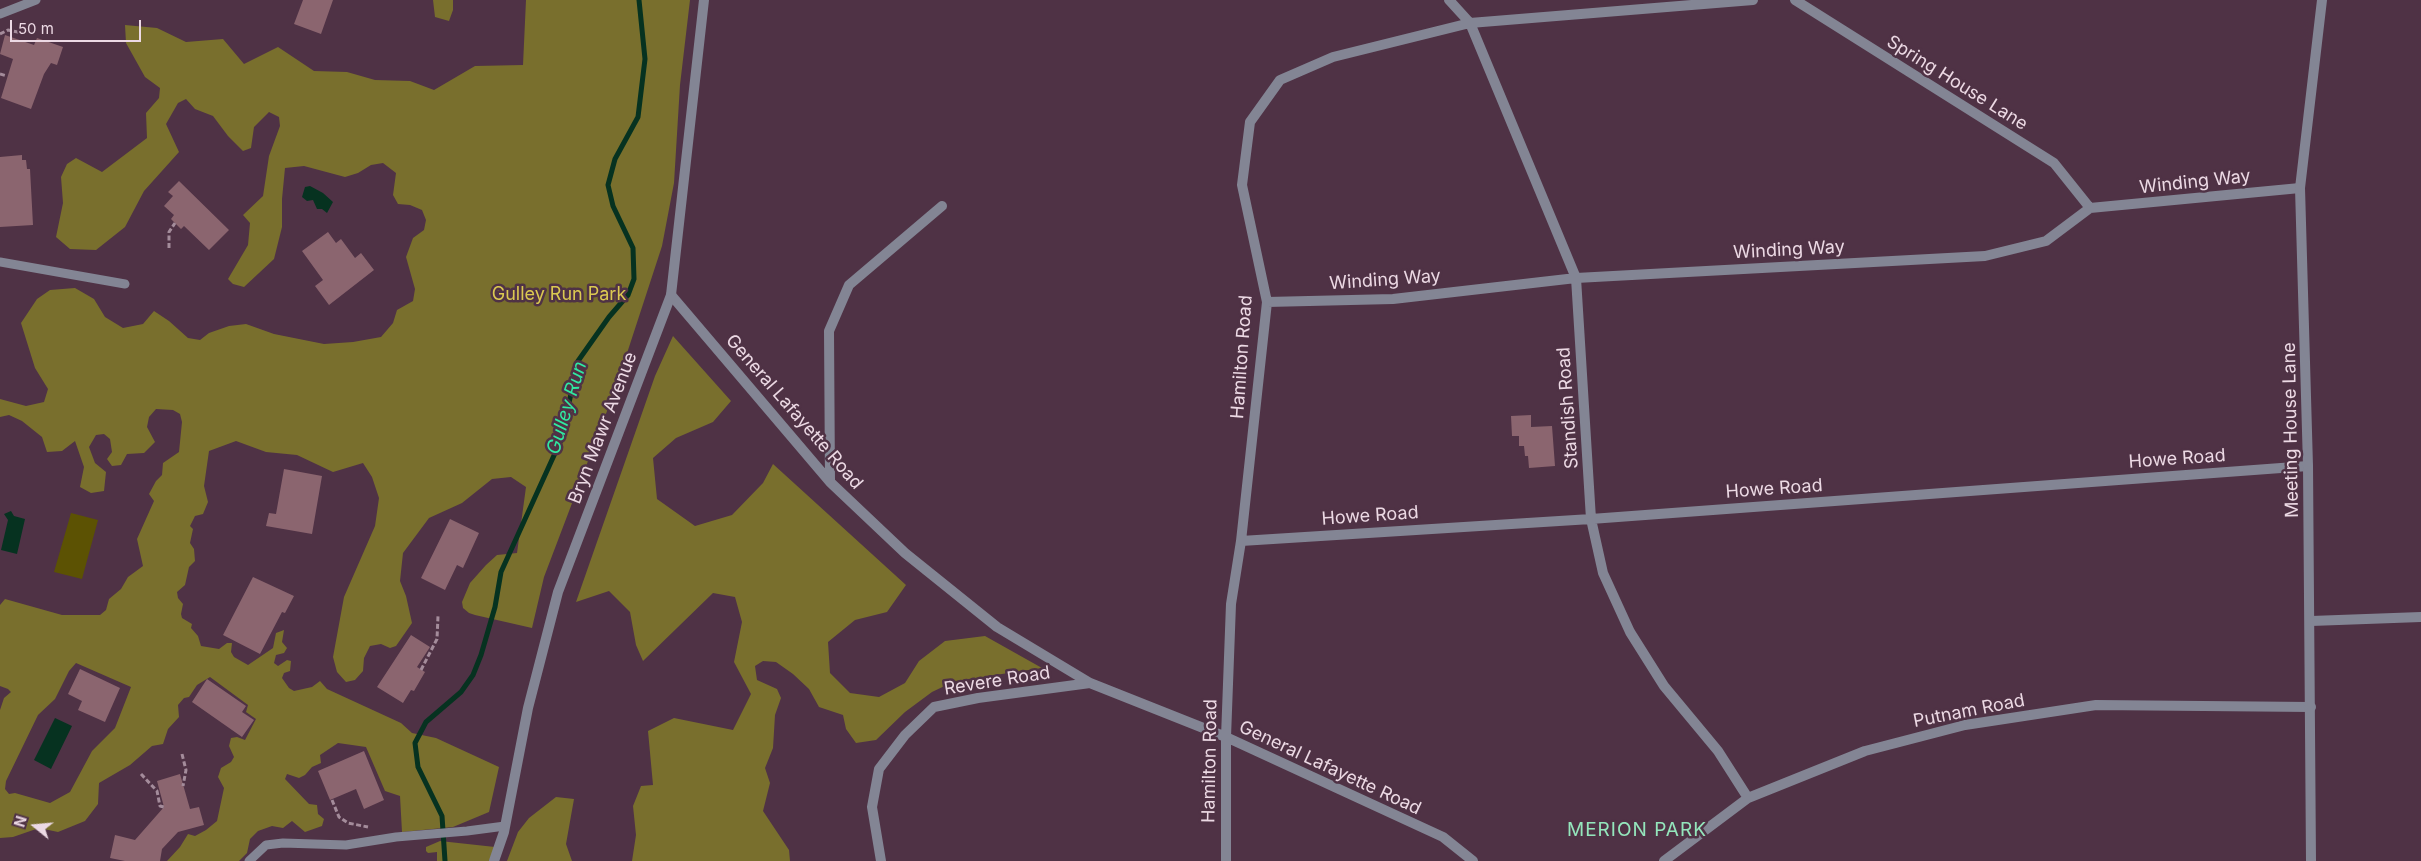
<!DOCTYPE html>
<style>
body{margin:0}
#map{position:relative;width:2421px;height:861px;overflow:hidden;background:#4f3245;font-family:Inter,sans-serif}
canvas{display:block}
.north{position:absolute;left:10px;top:801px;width:50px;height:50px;-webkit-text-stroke:4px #4f3245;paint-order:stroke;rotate:287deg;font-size:14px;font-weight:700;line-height:20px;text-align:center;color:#ecd9e4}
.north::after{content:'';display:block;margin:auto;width:18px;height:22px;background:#ecd9e4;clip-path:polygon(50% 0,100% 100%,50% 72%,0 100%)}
.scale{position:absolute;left:10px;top:20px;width:131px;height:22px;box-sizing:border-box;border:2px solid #ecd9e4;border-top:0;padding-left:6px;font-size:15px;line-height:18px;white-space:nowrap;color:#ecd9e4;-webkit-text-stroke:4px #4f3245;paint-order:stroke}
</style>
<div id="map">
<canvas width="2421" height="861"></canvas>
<div class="north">N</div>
<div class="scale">50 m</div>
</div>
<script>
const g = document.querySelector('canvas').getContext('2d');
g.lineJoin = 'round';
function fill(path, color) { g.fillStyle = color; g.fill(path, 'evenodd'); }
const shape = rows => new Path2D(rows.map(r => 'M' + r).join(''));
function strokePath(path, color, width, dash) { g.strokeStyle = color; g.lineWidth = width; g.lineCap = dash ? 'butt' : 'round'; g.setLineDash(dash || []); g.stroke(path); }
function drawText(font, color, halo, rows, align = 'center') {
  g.font = font + ' Inter,sans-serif'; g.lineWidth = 5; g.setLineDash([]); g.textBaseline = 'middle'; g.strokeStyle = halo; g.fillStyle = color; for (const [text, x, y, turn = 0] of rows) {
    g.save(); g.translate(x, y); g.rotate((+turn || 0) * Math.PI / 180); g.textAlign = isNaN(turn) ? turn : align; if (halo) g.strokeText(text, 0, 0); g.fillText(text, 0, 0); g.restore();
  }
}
fill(shape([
 [71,513,98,520,82,579,54,572]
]), '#5c5203');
fill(shape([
 [433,0,453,0,453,10,449,21,435,17],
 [526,0,690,0,680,85,674,183,662,246,615,390,544,577,532,628,475,615,469,613,463,608,462,602,470,583,486,565,497,555,517,553,526,487,511,477,492,479,462,503,429,518,403,553,400,581,406,596,412,623,396,646,390,648,381,644,370,646,364,658,363,671,355,680,346,682,337,672,333,657,344,597,375,526,379,498,372,477,363,463,333,472,297,455,266,452,236,441,209,451,204,486,208,502,203,514,195,516,190,526,193,529,190,543,194,549,195,561,189,567,185,585,177,592,178,598,183,604,181,614,182,618,192,624,191,628,198,636,201,646,219,649,227,643,232,643,231,652,234,657,248,665,273,648,276,633,284,630,282,642,287,648,284,653,276,655,274,663,278,666,287,660,291,661,290,671,284,673,282,678,289,688,294,691,312,687,320,681,327,689,401,723,412,733,436,738,499,767,489,812,453,827,402,832,400,796,385,791,366,747,338,743,320,755,321,763,312,767,305,775,299,778,287,774,285,779,309,804,317,805,318,814,324,819,322,826,305,832,292,821,283,828,272,826,258,831,250,839,247,853,239,861,167,861,180,847,188,834,195,836,206,830,217,821,224,788,218,777,221,768,231,762,234,757,229,746,231,738,237,737,245,740,256,719,246,712,248,705,210,677,197,685,189,697,184,698,178,705,179,717,168,729,163,744,152,746,130,765,99,783,98,804,85,821,58,832,39,828,13,837,0,838,0,710,4,698,11,692,8,689,0,686,0,605,5,599,62,615,100,615,106,610,109,599,121,589,128,577,143,566,137,539,154,501,149,494,156,481,162,475,163,463,179,452,182,422,180,414,173,410,156,409,149,417,147,427,155,442,144,453,127,454,121,465,112,466,107,459,112,452,110,439,104,434,96,435,89,447,95,463,106,472,104,491,91,493,80,487,84,467,75,441,62,451,47,452,42,437,22,421,9,415,0,417,0,399,26,406,44,402,48,389,35,368,21,323,37,299,50,290,75,288,94,299,105,317,123,328,143,324,154,311,169,321,188,338,200,340,209,333,229,326,246,324,274,334,324,344,353,342,381,337,393,323,397,310,413,301,415,289,406,257,413,238,424,230,426,220,422,210,410,205,398,204,393,195,396,173,383,163,371,165,358,173,345,177,304,166,285,168,282,199,282,227,274,259,244,287,233,284,228,279,248,245,250,223,243,215,263,196,269,156,280,126,279,117,269,112,254,127,251,148,243,151,228,136,213,116,195,109,186,99,178,103,166,124,179,152,144,191,125,227,96,250,70,249,56,237,63,203,61,177,67,164,76,158,102,172,147,138,146,113,159,98,160,88,145,77,126,43,125,25,157,28,186,42,223,39,244,64,278,47,314,71,347,72,375,80,410,81,434,90,475,66,523,65],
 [76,663,131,687,115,728,92,751,70,792,50,803,15,793,9,794,5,789,6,781,38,715,55,699,69,671],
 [673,336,731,401,713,422,676,438,653,458,657,499,695,526,732,515,763,483,773,464,906,585,887,612,855,620,828,642,830,673,850,693,879,697,905,683,919,661,945,641,985,636,1042,668,955,681,932,692,905,712,876,740,856,743,846,729,843,715,819,707,809,689,793,674,776,662,763,661,755,666,757,680,777,689,781,698,775,715,773,748,765,768,770,783,763,811,789,850,790,861,632,861,636,835,633,806,641,786,653,785,648,731,674,718,733,730,751,694,734,662,742,622,735,597,713,593,643,661,636,645,630,612,609,591,576,602,655,376],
 [556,797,574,799,566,844,572,861,507,861,518,832,529,818],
 [440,841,495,847,489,861,437,861,437,852,428,853,426,851,426,847]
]), '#796f2d');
fill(shape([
 [310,186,323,193,333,202,327,213,322,209,317,209,313,200,307,201,302,197,305,187],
 [11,511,14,516,25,519,17,554,1,550,8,520,4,514],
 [55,718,72,726,51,769,34,760]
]), '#063220');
strokePath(shape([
 [445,861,442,816,418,767,415,743,426,722,461,692,473,675,481,655,495,607,501,572,561,440,578,361,609,317,628,295,634,279,633,248,613,206,608,185,615,159,638,117,645,59,639,0]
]), '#063220', 5);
fill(shape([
 [303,0,333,0,321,34,294,24],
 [5,35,34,45,37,38,63,47,57,65,51,63,44,74,31,109,1,98,13,59,0,54],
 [22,155,22,160,26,160,27,169,30,169,33,225,0,227,0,157],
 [179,181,229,230,209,250,184,226,181,229,171,219,174,215,164,206,173,196,168,192],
 [328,232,336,243,341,239,355,258,361,253,374,270,329,305,315,286,323,280,302,251],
 [1531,415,1531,427,1552,426,1555,466,1529,468,1528,456,1525,456,1524,446,1519,446,1519,436,1512,436,1511,416],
 [284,469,322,476,312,534,266,526,269,513,276,514],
 [450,519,479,533,463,568,457,565,445,590,421,578],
 [253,577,294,596,285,613,282,612,260,654,223,635],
 [411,635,430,647,417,667,425,672,414,691,411,690,403,703,377,687],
 [80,669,120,688,105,722,78,710,82,701,68,694],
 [207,679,246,706,242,712,254,720,242,737,192,702],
 [364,751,384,800,364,809,356,789,330,800,318,771],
 [180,774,190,809,199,807,204,825,178,832,162,849,160,861,125,861,110,858,115,835,135,840,164,807,157,781]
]), '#8b656f');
strokePath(shape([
 [0,34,8,30,23,33],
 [0,74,7,76],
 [169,248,169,232,175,223],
 [421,670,437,639,438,616],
 [182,754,186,770,183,786],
 [141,774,157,791,160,806,164,807],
 [332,800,339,817,348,823,368,827]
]), '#a48c9b', 3, [5, 2.5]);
strokePath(shape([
 [0,14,36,0],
 [0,262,125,284],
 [249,861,266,845,283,843,346,845,396,837,467,831,505,826]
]), '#838594', 9);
strokePath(shape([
 [1449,0,1470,23,1576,278,1591,519,1603,573,1630,632,1664,686,1718,751,1748,798],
 [1795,0,2054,163,2090,208],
 [671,295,830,482,905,553,997,627,1090,683,1226,737,1443,837,1473,861],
 [1267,302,1393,299,1576,278,1985,256,2046,241,2090,208,2300,188],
 [830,482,829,331,849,285,942,206],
 [1241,541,1591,519,2308,466],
 [2311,621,2421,617],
 [881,861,872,807,879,769,905,735,934,707,978,698,1090,683],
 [1226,861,1226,737,1231,604,1241,541,1267,302,1242,185,1250,122,1280,80,1333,57,1470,23,1753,0],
 [1664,861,1748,798,1865,751,1965,725,2096,705,2311,707]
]), '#838594', 10);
strokePath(shape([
 [494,861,504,832,528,708,558,592,671,295,704,0],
 [2311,861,2308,466,2300,188,2322,0]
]), '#838594', 10);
drawText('18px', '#ecd9e4', '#4f3245', [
 ["Spring House Lane",1957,83,32],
 ["Winding Way",2195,182,-6],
 ["Winding Way",1789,250,-3],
 ["Winding Way",1385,280,-4],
 ["Hamilton Road",1242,357,-86],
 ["Standish Road",1568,408,-94],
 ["General Lafayette Road",794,412,49],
 ["Bryn Mawr Avenue",603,428,-69],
 ["Meeting House Lane",2291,430,-91],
 ["Howe Road",2177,459,-4],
 ["Howe Road",1774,489,-4],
 ["Howe Road",1370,516,-4],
 ["Revere Road",997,681,-9],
 ["Putnam Road",1969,711,-11],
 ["Hamilton Road",1210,761,-89],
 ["General Lafayette Road",1330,768,25]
]);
drawText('18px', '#dbc951', '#4f3245', [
 ["Gulley Run Park",559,295]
]);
drawText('italic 19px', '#30eaa1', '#4f3245', [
 ["Gulley Run",567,408,-73]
]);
g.letterSpacing = '1px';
drawText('19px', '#94e6bc', '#4f3245', [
 ["MERION PARK",1637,830]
]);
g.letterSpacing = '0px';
</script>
